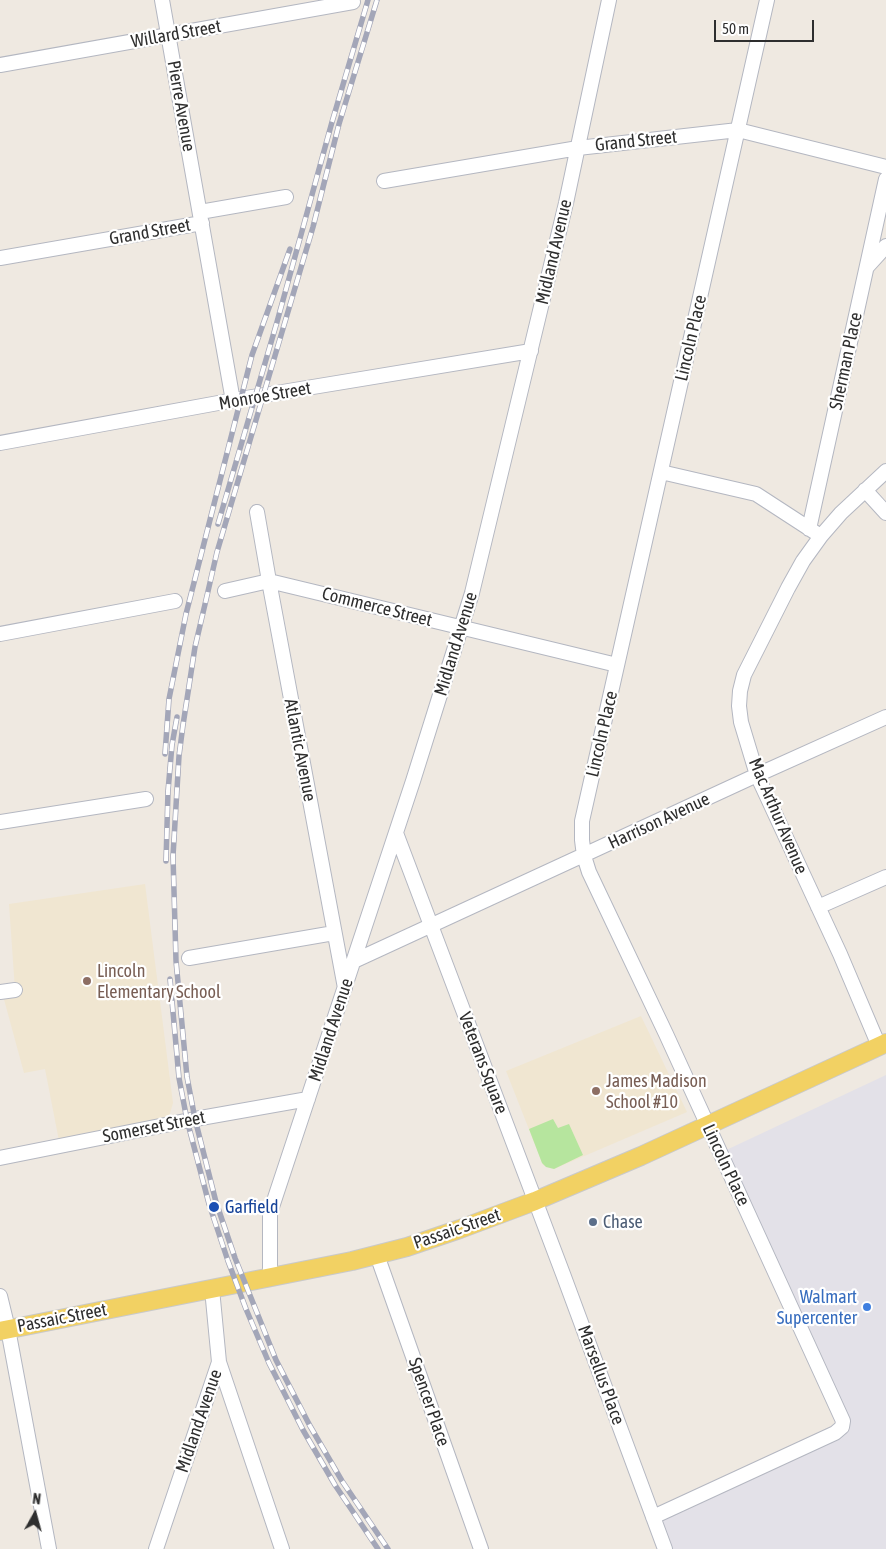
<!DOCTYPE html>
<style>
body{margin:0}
#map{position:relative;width:886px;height:1549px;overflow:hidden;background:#efe9e1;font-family:"Asap Condensed",sans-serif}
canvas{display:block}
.north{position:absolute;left:10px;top:1489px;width:50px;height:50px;-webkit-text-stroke:4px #fff;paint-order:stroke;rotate:7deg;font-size:14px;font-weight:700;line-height:20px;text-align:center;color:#2e2e2e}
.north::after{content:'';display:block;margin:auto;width:18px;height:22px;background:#2e2e2e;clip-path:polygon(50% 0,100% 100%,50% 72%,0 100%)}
.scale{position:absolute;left:714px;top:20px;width:100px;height:22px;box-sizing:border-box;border:2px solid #2e2e2e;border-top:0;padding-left:6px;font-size:15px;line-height:18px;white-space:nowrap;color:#2e2e2e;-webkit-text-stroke:4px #fff;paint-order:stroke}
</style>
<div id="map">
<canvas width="886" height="1549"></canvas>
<div class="north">N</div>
<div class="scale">50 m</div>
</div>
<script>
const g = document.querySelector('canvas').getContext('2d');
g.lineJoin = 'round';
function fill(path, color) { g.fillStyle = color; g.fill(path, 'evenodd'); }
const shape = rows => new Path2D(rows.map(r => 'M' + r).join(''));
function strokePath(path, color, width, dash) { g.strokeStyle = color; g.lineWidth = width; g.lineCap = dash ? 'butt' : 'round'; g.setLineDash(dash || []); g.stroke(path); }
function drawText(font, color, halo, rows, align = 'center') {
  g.font = font + ' "Asap Condensed",sans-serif'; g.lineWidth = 4.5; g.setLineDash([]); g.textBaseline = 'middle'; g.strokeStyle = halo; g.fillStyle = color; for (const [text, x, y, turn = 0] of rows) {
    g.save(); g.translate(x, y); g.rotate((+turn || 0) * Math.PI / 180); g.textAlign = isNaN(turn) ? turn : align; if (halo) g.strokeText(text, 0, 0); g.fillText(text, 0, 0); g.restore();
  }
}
fill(shape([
 [886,1075,886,1549,667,1549,658,1518,850,1429,722,1152]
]), '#e3e1e8');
fill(shape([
 [145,884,173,1103,167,1124,60,1146,45,1069,24,1073,2,992,15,990,9,904],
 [641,1016,687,1112,554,1169,543,1165,506,1071]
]), '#f0e6d1');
fill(shape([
 [553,1119,558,1128,569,1124,583,1155,554,1169,546,1167,542,1163,529,1129]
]), '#b6e59e');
const minor = shape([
 [162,0,233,401],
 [0,65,353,2],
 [384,181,578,148,738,130,886,167],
 [200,212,286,197],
 [0,258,202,223],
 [867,267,886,246],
 [0,443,240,399,531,351],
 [661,472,756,494,816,533],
 [865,490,886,513],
 [257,512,269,581,345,988],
 [809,529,886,179],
 [225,591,269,581,617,665],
 [0,634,175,601],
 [0,822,146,799],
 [396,833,563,1274,665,1549],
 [818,907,886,877],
 [189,958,334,933],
 [354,961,757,775,886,717],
 [0,992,15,990],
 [879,1046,840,954,757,775,741,722,739,706,740,691,744,675,788,588,803,561,821,536,841,513,886,471],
 [0,1158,195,1119,308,1099],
 [377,1255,481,1549],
 [270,1277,270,1213,413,781,472,593,566,203,609,0],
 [0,1296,8,1329,49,1549],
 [219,1362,282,1549],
 [653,1517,835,1433,842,1427,843,1421,666,1034,589,872,584,856,582,840,582,821,767,0],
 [156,1549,219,1362,212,1289]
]);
const major = shape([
 [0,1331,352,1261,407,1247,460,1229,535,1201,641,1156,886,1043]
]);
strokePath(minor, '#b4b7c1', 16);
strokePath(major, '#c9c9c9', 20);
strokePath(minor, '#fff', 14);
strokePath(major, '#f2d163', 18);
const rail = shape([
 [377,0,339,124,313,227,217,552,206,600,195,647,183,725,179,756,173,856,176,961,187,1077,195,1119,216,1202,235,1258,276,1360,310,1426,342,1481,388,1549],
 [218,524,277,322,332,122,368,0],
 [165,754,169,699,186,614,252,355,290,249],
 [166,861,168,791,172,745,177,717],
 [170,979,179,1078,187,1120,209,1204,228,1261,246,1309,269,1363,303,1430,335,1485,378,1549]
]);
strokePath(rail, '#a3a6b8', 5.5);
strokePath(rail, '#fff', 4, [11]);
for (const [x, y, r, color] of [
 [87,981,5,"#8d6e63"],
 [596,1091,5,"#8d6e63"],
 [214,1207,6,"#1a4fb4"],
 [593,1222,5,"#5c6f8a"],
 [867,1307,5,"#3f7fe0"]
]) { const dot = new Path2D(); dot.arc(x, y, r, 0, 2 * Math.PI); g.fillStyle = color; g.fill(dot); strokePath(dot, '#fff', 2); }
drawText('18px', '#2e2e2e', '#fff', [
 ["Willard Street",176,34,-10],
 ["Pierre Avenue",181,106,80],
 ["Grand Street",636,141,-6],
 ["Grand Street",150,232,-10],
 ["Midland Avenue",554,252,-77],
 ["Lincoln Place",691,338,-77],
 ["Sherman Place",846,361,-78],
 ["Monroe Street",265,396,-10],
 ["Commerce Street",377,607,14],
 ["Midland Avenue",456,644,-73],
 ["Lincoln Place",602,734,-77],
 ["Atlantic Avenue",300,750,79],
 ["Mac Arthur Avenue",778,816,67],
 ["Harrison Avenue",659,821,-25],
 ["Midland Avenue",331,1030,-72],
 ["Veterans Square",483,1063,69],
 ["Somerset Street",154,1127,-11],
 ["Lincoln Place",726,1165,65],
 ["Passaic Street",457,1229,-19],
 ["Passaic Street",62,1318,-11],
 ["Marsellus Place",601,1375,70],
 ["Spencer Place",429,1402,71],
 ["Midland Avenue",199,1421,-71]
]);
drawText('18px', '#785e54', '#fff', [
 ["Lincoln",97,971],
 ["Elementary School",97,992],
 ["James Madison",606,1081],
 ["School #10",606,1102]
], 'left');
drawText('18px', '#164399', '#fff', [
 ["Garfield",225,1207]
], 'left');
drawText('18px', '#4e5e75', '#fff', [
 ["Chase",603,1222]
], 'left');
drawText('18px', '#366cbe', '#fff', [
 ["Walmart",857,1297],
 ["Supercenter",857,1318]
], 'right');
</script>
